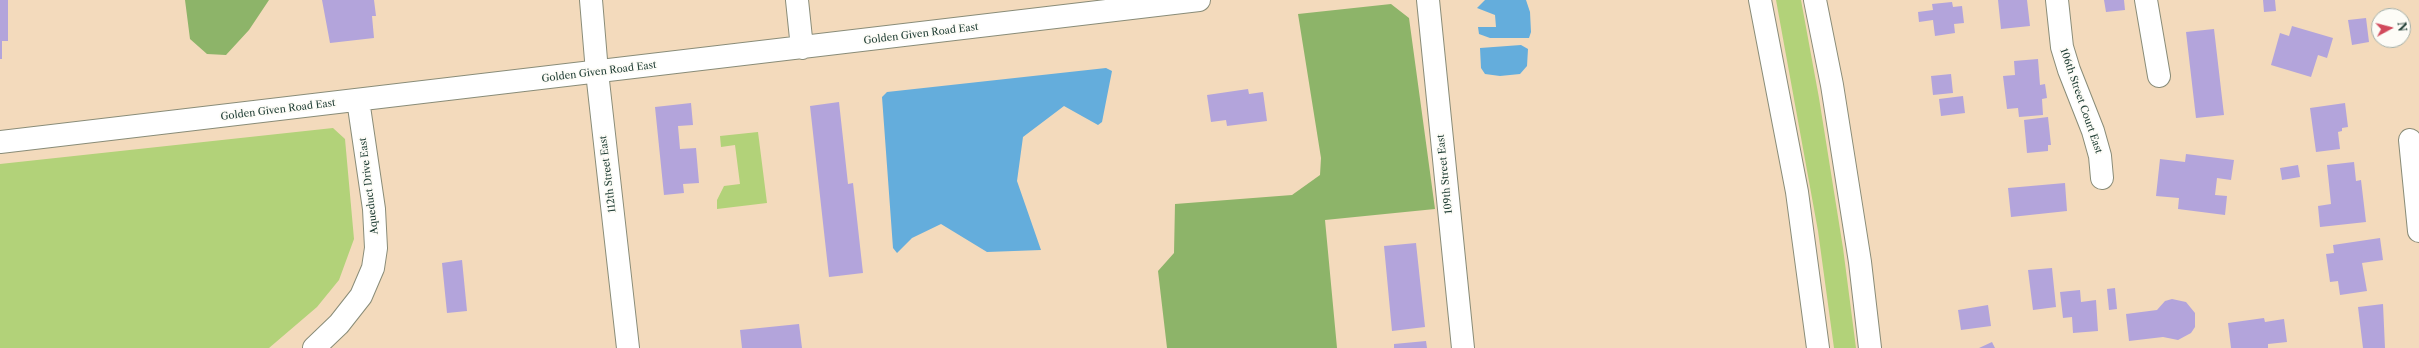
<!DOCTYPE html>
<style>
body{margin:0}
#map{position:relative;width:2419px;height:348px;overflow:hidden;background:#f3dabc;font-family:"Libre Caslon Text",serif}
canvas{display:block}
.north{position:absolute;left:2371px;top:8px;width:40px;height:40px;box-sizing:border-box;background:#fdfcf7;border:1px solid #a4b0a9;border-radius:50%;rotate:83deg;font-size:11px;font-weight:700;line-height:16px;text-align:center;color:#1f3d34}
.north::after{content:'';display:block;margin:auto;width:14px;height:18px;background:#d1495b;clip-path:polygon(50% 0,100% 100%,50% 72%,0 100%)}
</style>
<div id="map">
<canvas width="2419" height="348"></canvas>
<div class="north">N</div>
</div>
<script>
const g = document.querySelector('canvas').getContext('2d');
g.lineJoin = 'round';
function fill(path, color) { g.fillStyle = color; g.fill(path, 'evenodd'); }
const shape = rows => new Path2D(rows.map(r => 'M' + r).join(''));
function strokePath(path, color, width, dash) { g.strokeStyle = color; g.lineWidth = width; g.lineCap = dash ? 'butt' : 'round'; g.setLineDash(dash || []); g.stroke(path); }
function drawText(font, color, halo, rows, align = 'center') {
  g.font = font + ' "Libre Caslon Text",serif'; g.lineWidth = 3.5; g.setLineDash([]); g.textBaseline = 'middle'; g.strokeStyle = halo; g.fillStyle = color; for (const [text, x, y, turn = 0] of rows) {
    g.save(); g.translate(x, y); g.rotate((+turn || 0) * Math.PI / 180); g.textAlign = isNaN(turn) ? turn : align; if (halo) g.strokeText(text, 0, 0); g.fillText(text, 0, 0); g.restore();
  }
}
fill(shape([
 [1776,0,1801,0,1819,98,1843,248,1856,348,1834,348,1818,231],
 [333,128,345,139,354,239,339,280,317,307,269,348,0,348,0,164],
 [758,132,767,203,717,209,717,200,724,186,740,184,735,145,721,147,720,136]
]), '#b2d279');
fill(shape([
 [185,0,269,0,249,30,226,55,207,54,190,39],
 [1391,4,1409,18,1435,209,1325,220,1337,348,1167,348,1158,271,1174,253,1175,204,1292,195,1320,175,1321,158,1298,14]
]), '#8db469');
fill(shape([
 [1485,0,1526,0,1530,12,1531,32,1529,38,1490,38,1479,34,1478,27,1496,27,1495,15,1477,8],
 [1521,45,1528,49,1527,66,1520,74,1500,76,1485,74,1481,68,1480,48],
 [1106,68,1112,71,1102,122,1098,125,1064,106,1023,137,1017,181,1041,250,987,252,941,224,912,238,897,253,893,248,882,97,887,92]
]), '#64addc');
fill(shape([
 [0,0,8,0,8,41,2,41,2,59,0,59],
 [322,0,374,0,376,16,372,16,374,38,330,43],
 [1998,0,2027,0,2030,26,2001,29],
 [2104,0,2124,0,2125,10,2106,12],
 [2263,0,2275,0,2276,11,2264,12],
 [1952,2,1953,7,1962,6,1964,23,1954,24,1955,33,1935,36,1933,20,1919,22,1918,12,1933,10,1932,4],
 [2366,18,2369,42,2352,45,2348,20],
 [2292,26,2333,38,2327,58,2318,55,2311,77,2271,65,2280,33,2289,36],
 [2214,29,2224,115,2196,118,2186,32],
 [2038,59,2040,85,2045,84,2047,98,2042,99,2043,115,2019,117,2018,108,2007,109,2003,76,2015,75,2014,61],
 [1951,74,1953,93,1933,95,1931,76],
 [1248,89,1249,94,1263,92,1267,121,1227,126,1226,120,1211,122,1207,95],
 [1963,96,1965,113,1941,116,1939,99],
 [839,102,848,184,853,183,863,273,829,277,810,106],
 [691,103,693,125,678,126,680,149,696,148,699,183,683,184,684,193,664,195,655,107],
 [2345,103,2348,127,2342,128,2342,131,2338,132,2340,149,2316,152,2310,108],
 [2048,117,2051,145,2048,145,2048,151,2027,153,2024,120],
 [2186,154,2234,160,2231,180,2217,178,2215,195,2227,196,2225,215,2178,209,2179,198,2156,196,2160,159,2185,162],
 [2354,162,2356,181,2361,180,2366,222,2320,227,2318,206,2331,204,2327,165],
 [2298,165,2300,177,2282,180,2280,168],
 [2065,183,2067,211,2011,217,2008,188],
 [2380,238,2383,260,2362,263,2367,291,2340,295,2338,281,2330,282,2326,254,2334,253,2333,245],
 [1416,243,1425,327,1392,331,1384,246],
 [462,260,467,311,447,313,442,263],
 [2052,268,2056,307,2033,310,2028,270],
 [2115,288,2117,309,2109,310,2107,289],
 [2080,290,2081,302,2096,300,2098,331,2073,333,2072,317,2063,318,2060,292],
 [2172,299,2186,302,2195,313,2195,327,2191,333,2178,340,2163,337,2129,341,2126,314,2157,310,2165,301],
 [2383,304,2385,348,2363,348,2358,307],
 [1988,305,1991,326,1961,330,1958,310],
 [2264,318,2265,322,2284,319,2287,342,2268,344,2268,348,2231,348,2228,323],
 [799,324,802,348,742,348,740,330],
 [1426,341,1427,348,1394,348,1394,344],
 [1992,342,1995,348,1979,348]
]), '#b3a4db');
const minor = shape([
 [797,0,802,48],
 [1428,0,1463,348],
 [2057,0,2062,47,2069,70,2093,131,2100,156,2102,178],
 [2146,0,2159,76],
 [2410,140,2419,231],
 [0,142,1199,0],
 [314,348,339,324,361,296,373,268,376,248,374,209,358,100]
]);
const major = shape([
 [591,0,597,72,628,348]
]);
const highway = shape([
 [1760,0,1797,192,1818,348],
 [1815,0,1832,85,1860,262,1870,348]
]);
strokePath(minor, '#898c78', 24);
strokePath(major, '#898c78', 24);
strokePath(highway, '#898c78', 24);
strokePath(minor, '#fff', 22);
strokePath(major, '#fff', 22);
strokePath(highway, '#fff', 22);
drawText('10px', '#1f3d34', '#fdfcf7', [
 ["Golden Given Road East",921,34,-7],
 ["Golden Given Road East",599,72,-7],
 ["106th Street Court East",2081,101,71],
 ["Golden Given Road East",278,110,-7],
 ["112th Street East",608,174,-97],
 ["109th Street East",1445,174,-96],
 ["Aqueduct Drive East",369,186,-97]
]);
</script>
